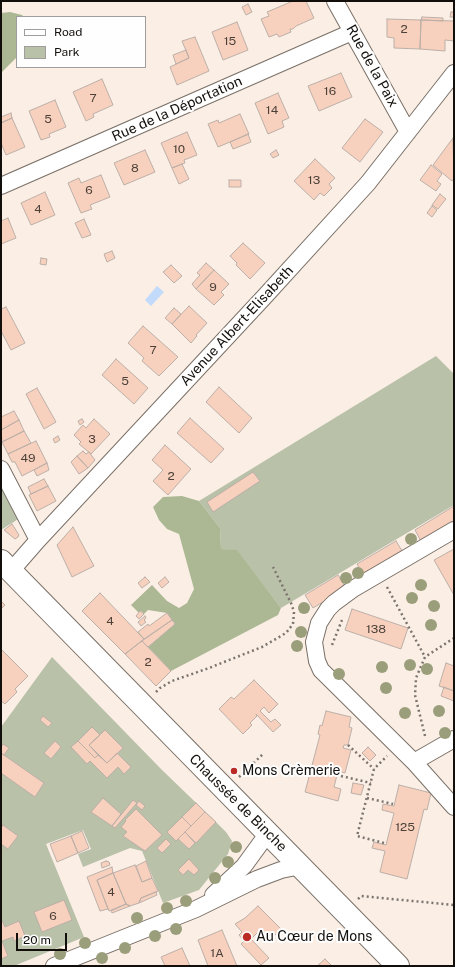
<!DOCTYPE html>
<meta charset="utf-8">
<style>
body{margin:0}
#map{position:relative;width:455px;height:967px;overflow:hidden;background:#faeee5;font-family:"Public Sans",sans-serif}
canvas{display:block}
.frame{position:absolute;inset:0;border:2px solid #120e0b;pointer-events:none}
.legend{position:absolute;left:16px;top:16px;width:130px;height:52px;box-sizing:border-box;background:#fefefe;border:1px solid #a09e9d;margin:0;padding:5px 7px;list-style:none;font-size:12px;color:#120e0b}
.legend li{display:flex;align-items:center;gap:8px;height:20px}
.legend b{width:20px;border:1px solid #a09e9d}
.scale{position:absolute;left:16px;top:933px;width:51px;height:18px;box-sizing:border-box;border:2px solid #120e0b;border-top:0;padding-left:5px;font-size:12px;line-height:14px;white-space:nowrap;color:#120e0b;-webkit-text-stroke:3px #fefefe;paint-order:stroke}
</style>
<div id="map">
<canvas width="455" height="967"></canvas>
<div class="frame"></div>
<ul class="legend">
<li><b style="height:5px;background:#fff"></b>Road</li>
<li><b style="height:11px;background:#b9c1a9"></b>Park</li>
</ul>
<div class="scale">20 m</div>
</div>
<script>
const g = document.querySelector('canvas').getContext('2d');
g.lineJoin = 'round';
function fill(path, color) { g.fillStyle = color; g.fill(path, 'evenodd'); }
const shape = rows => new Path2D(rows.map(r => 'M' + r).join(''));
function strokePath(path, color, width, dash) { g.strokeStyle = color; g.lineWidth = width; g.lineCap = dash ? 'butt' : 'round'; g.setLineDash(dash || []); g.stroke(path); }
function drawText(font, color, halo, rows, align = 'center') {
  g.font = font + ' "Public Sans",sans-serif'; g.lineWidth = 4; g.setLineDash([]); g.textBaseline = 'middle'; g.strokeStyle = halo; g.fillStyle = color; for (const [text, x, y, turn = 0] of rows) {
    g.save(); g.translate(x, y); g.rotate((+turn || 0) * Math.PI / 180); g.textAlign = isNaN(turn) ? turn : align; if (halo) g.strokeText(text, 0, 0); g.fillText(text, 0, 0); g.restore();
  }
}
fill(shape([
 [436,356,454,374,454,505,281,608,237,551,221,549,220,528,199,501],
 [1,475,23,516,1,530],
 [52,657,162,770,216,822,226,832,232,841,228,854,199,890,163,903,142,851,130,848,83,867,78,854,91,849,83,830,46,844,84,937,14,966,1,966,1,727]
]), '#b9c1a9');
fill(shape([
 [10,12,22,15,24,17,17,17,17,57,1,73,1,13],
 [182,496,199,501,220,528,221,549,237,550,281,608,278,615,171,671,148,647,175,624,167,613,148,610,144,614,141,611,139,613,131,605,152,585,167,601,179,608,187,603,194,589,179,534,167,529,159,520,153,507,163,497]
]), '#acb894');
fill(shape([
 [157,286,164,292,151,306,145,300]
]), '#c3dbfb');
const building = shape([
 [293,1,306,1,314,18,296,26,293,29,290,29,291,32,279,37,277,34,269,37,261,19,269,16,267,12,293,1],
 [248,4,252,12,246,15,242,7,248,4],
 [451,12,454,12,454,17,450,17,451,12],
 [422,17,443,18,443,21,421,20,422,17],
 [387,19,421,20,420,49,394,48,394,38,387,37,387,19],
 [421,20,454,21,454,41,445,40,445,51,420,49,421,20],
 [237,22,248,50,223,60,212,32,237,22],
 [195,37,209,71,177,85,170,67,189,58,182,41,195,37],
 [186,50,189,58,176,64,173,55,186,50],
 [341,73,352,97,319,111,308,86,341,73],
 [102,79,113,105,93,114,94,117,86,121,73,92,102,79],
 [278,93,289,118,282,121,284,127,268,134,255,103,278,93],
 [55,100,66,127,49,134,50,137,41,140,29,111,55,100],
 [11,113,12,118,1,123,1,117,11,113],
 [240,114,249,134,218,147,208,124,218,120,219,123,240,114],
 [12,118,25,147,6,155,1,143,1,123,12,118],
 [365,119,383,132,360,162,342,148,365,119],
 [187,132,197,155,184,160,185,163,172,168,161,143,187,132],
 [248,134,251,142,233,149,230,142,248,134],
 [453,138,454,178,452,181,433,165,453,138],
 [145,150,155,172,124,185,114,163,145,150],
 [276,150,279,155,273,158,270,154,276,150],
 [315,159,335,178,329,184,332,188,324,196,320,193,314,200,294,181,315,159],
 [182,164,189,179,179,184,172,168,182,164],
 [431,165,442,174,437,181,441,184,436,191,420,180,431,165],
 [101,175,110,197,90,205,92,209,81,213,68,183,79,178,81,183,101,175],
 [229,180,241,180,241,187,229,187,229,180],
 [45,192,55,215,31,225,21,203,45,192],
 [440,194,446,199,438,209,432,205,440,194],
 [432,206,437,210,432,217,427,213,432,206],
 [8,218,16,238,1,244,1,221,8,218],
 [84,219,91,235,82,238,75,223,84,219],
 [243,243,265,263,250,279,236,265,237,263,230,256,243,243],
 [112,251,115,258,107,262,104,254,112,251],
 [41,258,47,259,46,265,40,264,41,258],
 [206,263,214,270,196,289,192,284,200,275,197,273,206,263],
 [171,265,182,276,174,283,163,272,171,265],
 [214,270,229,284,221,292,224,295,214,305,196,289,214,270],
 [189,306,207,323,196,335,197,336,191,343,172,324,189,306],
 [6,307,25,343,11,350,1,331,1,309,6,307],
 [174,308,181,314,172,324,165,318,174,308],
 [143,326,178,357,159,376,142,361,144,358,128,343,143,326],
 [116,359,148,388,134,404,102,375,116,359],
 [219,387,252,418,239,433,206,402,219,387],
 [37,388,56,422,44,429,26,394,37,388],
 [14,411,19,420,1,430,1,417,14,411],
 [190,418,224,449,211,463,177,433,190,418],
 [82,419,84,422,80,425,78,421,82,419],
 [94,419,110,434,91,454,79,444,81,442,74,435,83,425,86,428,94,419],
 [19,420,24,431,2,442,1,430,19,420],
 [24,431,31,443,8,454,2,442,24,431],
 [58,436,60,440,55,443,53,439,58,436],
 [36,441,47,463,22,476,15,462,12,462,8,454,36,441],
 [165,445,191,469,168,495,153,481,163,470,152,460,165,445],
 [83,451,86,454,89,452,95,460,88,468,77,456,83,451],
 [77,456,88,468,79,474,71,462,77,456],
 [47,463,49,470,37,476,34,470,47,463],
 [253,472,260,481,213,512,207,502,253,472],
 [44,479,48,486,31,494,28,487,44,479],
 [48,486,56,501,37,511,29,495,48,486],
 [454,506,454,524,422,543,415,530,454,506],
 [12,524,19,535,18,537,15,539,4,530,12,524],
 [73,527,94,566,72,577,57,545,73,527],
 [396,541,404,554,364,577,357,564,396,541],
 [454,549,454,595,434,560,454,549],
 [338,575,346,588,313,608,305,595,338,575],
 [145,577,150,582,142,588,138,583,145,577],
 [165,577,169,582,162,588,158,583,165,577],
 [100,593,144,639,125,654,82,611,100,593],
 [1,601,5,605,1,609,1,601],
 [352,609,408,628,401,649,345,630,352,609],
 [140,611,144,614,139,619,136,616,140,611],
 [167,613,172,620,144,639,138,632,148,624,149,626,167,613],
 [145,616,146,618,144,620,146,622,141,626,138,622,145,616],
 [172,620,175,624,148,647,142,641,172,620],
 [142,641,171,671,156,686,125,654,142,641],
 [1,649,28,676,15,689,17,692,5,704,1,701,1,649],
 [446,663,454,666,454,691,439,686,446,663],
 [254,680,278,704,269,713,264,707,260,711,271,722,275,719,281,725,273,732,256,714,257,716,250,723,252,725,243,734,219,709,231,697,234,699,254,680],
 [444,687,454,691,454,701,441,696,444,687],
 [326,711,351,717,349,727,352,728,348,745,344,745,343,748,351,750,345,773,338,771,334,787,341,789,338,801,305,792,320,735,318,734,320,725,322,726,326,711],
 [43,716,52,723,48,727,40,720,43,716],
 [92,727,100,735,89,745,98,755,95,758,78,741,92,727],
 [105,730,123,748,107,763,89,745,105,730],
 [55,741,61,747,51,759,44,753,55,741],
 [78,741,95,758,98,755,107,763,117,753,131,767,124,774,118,767,107,778,90,761,87,764,71,747,78,741],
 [3,744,9,748,4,755,1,753,1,747,3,744],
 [368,747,376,755,370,761,362,753,368,747],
 [1,753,44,783,35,797,1,773,1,753],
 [353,783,364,785,361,795,351,793,353,783],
 [399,785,431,793,427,810,424,809,407,879,380,872,385,851,372,848,374,842,386,845,394,813,382,810,383,804,394,806,399,785],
 [103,798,121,814,112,826,91,812,103,798],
 [133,800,137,803,115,828,112,826,133,800],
 [139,801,145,806,142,810,136,805,139,801],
 [196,803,205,812,191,826,182,817,196,803],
 [136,809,162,835,145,851,123,836,127,832,121,827,126,821,125,820,136,809],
 [205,812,216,822,196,843,185,832,205,812],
 [182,817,191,826,176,841,167,832,182,817],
 [3,825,18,836,8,849,1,844,1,828,3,825],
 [82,831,89,848,78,853,71,836,82,831],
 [185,832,195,843,189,849,178,839,185,832],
 [71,836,78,853,57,862,50,844,71,836],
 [166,839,171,844,162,853,157,848,166,839],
 [189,859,199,870,194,875,188,870,183,875,178,870,189,859],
 [106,861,109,862,110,865,102,868,101,863,106,861],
 [146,861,152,878,142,882,136,866,146,861],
 [135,865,142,882,152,878,158,891,141,898,139,903,130,906,126,904,113,873,135,865],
 [112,867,113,873,97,880,108,909,100,911,87,877,112,867],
 [113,873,126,904,109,911,97,880,113,873],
 [156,892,157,895,139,903,141,898,156,892],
 [64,900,72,920,42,932,34,912,64,900],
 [126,904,130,906,112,913,111,911,126,904],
 [258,906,281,929,268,942,258,932,251,939,269,958,261,965,241,944,244,941,239,935,242,932,235,924,245,918,258,906],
 [1,918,5,927,19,921,25,936,14,941,13,937,2,941,8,956,1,959,1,918],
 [222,930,237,966,208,966,198,940,222,930],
 [182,948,190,966,165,966,161,957,182,948],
 [325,959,332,966,317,966,325,959]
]);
fill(building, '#f7d1bd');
strokePath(building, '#bcafa8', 1);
const minor = shape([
 [335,1,408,132],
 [1,186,352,32],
 [1,469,38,540],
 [11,571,38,540,266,295,368,183,454,73],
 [454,739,414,762,454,807],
 [414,762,321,670,317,661,314,642,319,623,328,609,334,603,353,589,454,530],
 [213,895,244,866,268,833],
 [54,966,196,909,257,879,281,870,301,866]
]);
const primary = shape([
 [1,561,398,966]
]);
strokePath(minor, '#7a7067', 18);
strokePath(primary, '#7a7067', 24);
strokePath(shape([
 [387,587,425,657],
 [332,645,342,620],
 [156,692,160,688,172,681,209,668,262,647,286,633,293,624,294,612,291,603,273,567],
 [425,736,415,695,416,678,425,657,454,638],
 [348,745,374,769],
 [341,776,371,783],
 [239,777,263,754],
 [367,798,393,804],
 [384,843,357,836,374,769,387,756],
 [358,899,361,896,454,905]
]), '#7c756f', 2.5, [2, 3]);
strokePath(minor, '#fff', 16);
strokePath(primary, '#fff', 22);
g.fillStyle = '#9b9e7b';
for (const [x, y] of [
 [411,539],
 [358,573],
 [346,578],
 [421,585],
 [412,598],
 [434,606],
 [304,608],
 [431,625],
 [301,632],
 [297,646],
 [410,665],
 [382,667],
 [427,669],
 [339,674],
 [386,688],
 [439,711],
 [405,713],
 [445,733],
 [236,847],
 [228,862],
 [215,878],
 [186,901],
 [167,908],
 [137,918],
 [176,929],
 [155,936],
 [85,943],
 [125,948],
 [60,954],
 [102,958]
]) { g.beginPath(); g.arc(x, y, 6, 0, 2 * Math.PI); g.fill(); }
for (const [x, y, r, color] of [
 [234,771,4,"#b92b24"],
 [247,937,5,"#b92b24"]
]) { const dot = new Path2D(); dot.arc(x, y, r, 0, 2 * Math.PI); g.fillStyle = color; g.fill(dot); strokePath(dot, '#fefefe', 1.5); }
drawText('12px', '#4b3f38', null, [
 ["2",404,29],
 ["15",230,41],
 ["16",330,91],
 ["7",93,98],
 ["14",272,110],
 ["5",48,119],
 ["10",179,149],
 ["8",135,168],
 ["13",314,180],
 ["6",89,190],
 ["4",38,209],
 ["9",213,287],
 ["7",153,350],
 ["5",125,381],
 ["3",92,439],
 ["49",28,458],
 ["2",171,476],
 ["4",110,621],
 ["138",376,629],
 ["2",148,662],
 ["125",405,827],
 ["4",111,892],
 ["6",53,916],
 ["1A",217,953]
]);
drawText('14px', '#120e0b', '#fefefe', [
 ["Rue de la Paix",372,66,61],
 ["Rue de la Déportation",177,109,-24],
 ["Avenue Albert-Elisabeth",237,326,-47],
 ["Chaussée de Binche",238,803,45]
]);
drawText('14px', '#120e0b', '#fefefe', [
 ["Mons Crèmerie",242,771],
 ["Au Cœur de Mons",256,937]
], 'left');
</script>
